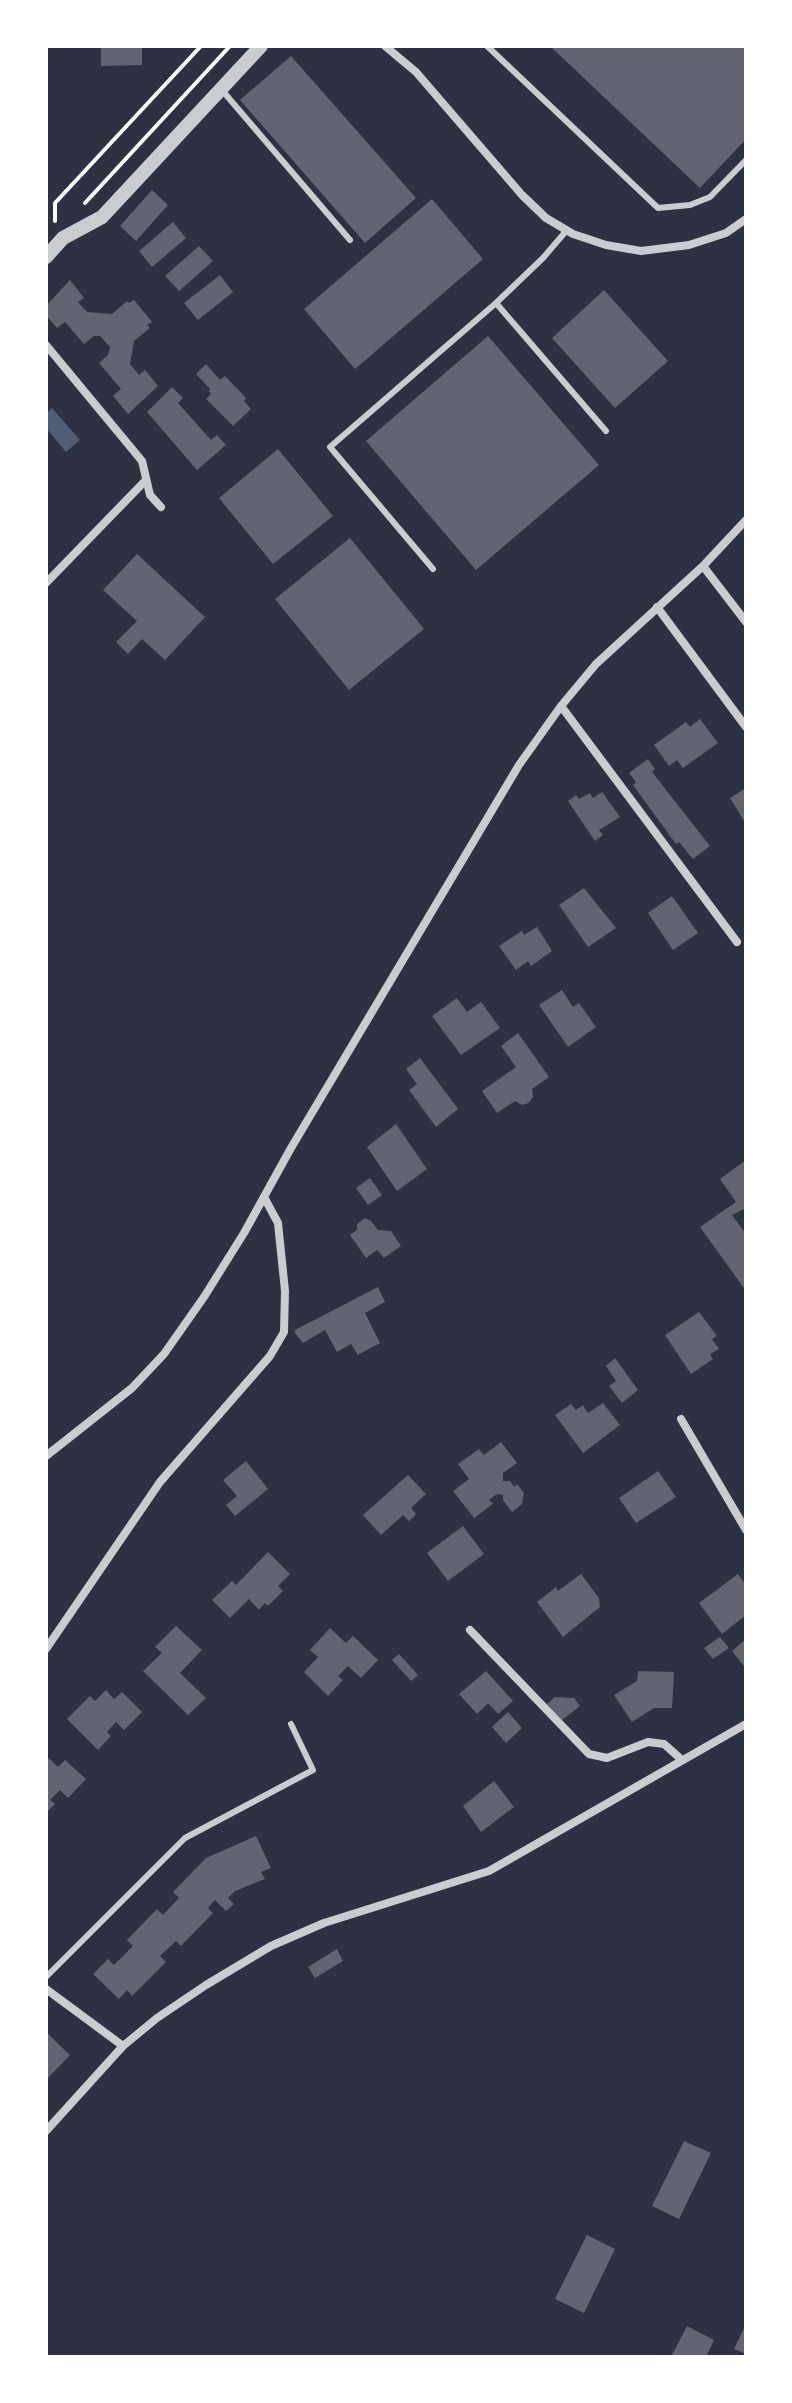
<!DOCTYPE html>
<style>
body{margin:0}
#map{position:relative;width:792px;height:2403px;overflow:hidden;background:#2d3142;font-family:Poppins,sans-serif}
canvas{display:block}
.frame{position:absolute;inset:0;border:48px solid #fff;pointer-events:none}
</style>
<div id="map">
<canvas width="792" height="2403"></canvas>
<div class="frame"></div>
</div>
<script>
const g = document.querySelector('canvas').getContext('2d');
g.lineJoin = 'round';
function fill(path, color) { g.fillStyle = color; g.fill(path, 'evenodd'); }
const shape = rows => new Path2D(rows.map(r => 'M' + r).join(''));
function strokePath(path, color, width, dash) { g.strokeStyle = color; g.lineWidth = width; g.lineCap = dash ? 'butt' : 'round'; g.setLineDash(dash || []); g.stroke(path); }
fill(shape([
 [52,408,80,440,66,452,46,428,46,414]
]), '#4f5d75');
fill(shape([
 [101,46,142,46,142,65,101,66],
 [550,46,746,46,746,139,700,188],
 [291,56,416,198,365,243,240,100],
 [152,190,168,205,136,241,120,226],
 [432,199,483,259,355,369,304,309],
 [173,222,186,238,152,267,139,251],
 [199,246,213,261,179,291,165,276],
 [220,275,233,292,198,320,184,303],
 [70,280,84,298,78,302,87,312,112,314,127,301,129,303,134,300,152,322,147,325,150,328,134,341,130,364,139,375,145,370,158,386,128,414,113,396,121,389,99,363,108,355,110,347,100,336,94,336,84,344,65,322,57,328,46,315,46,306],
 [604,290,668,361,615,408,552,338],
 [488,336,599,465,476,570,366,441],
 [206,364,220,380,225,376,246,398,244,401,251,409,233,426,206,399,211,394,209,391,210,389,196,374],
 [172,387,183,398,178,403,211,440,217,435,226,445,197,470,147,412],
 [278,449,333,516,273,564,219,498],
 [350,538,424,629,349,690,275,599],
 [137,554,205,617,165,660,142,639,128,654,116,642,137,621,103,590],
 [700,719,718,743,683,768,677,760,669,766,654,745,686,722,690,727],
 [648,759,655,769,652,772,710,846,693,859,679,842,676,844,633,785,636,782,629,773],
 [746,788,746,824,730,798],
 [602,792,620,817,599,830,603,835,595,841,568,801,576,795,579,799,590,793,593,798],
 [584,888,616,928,588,947,559,905],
 [672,896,698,933,673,950,648,913],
 [537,927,552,951,531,966,528,961,516,970,499,946,522,931,524,935],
 [562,990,573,1007,579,1003,596,1027,568,1047,539,1005],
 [457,998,467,1012,481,1002,500,1028,461,1055,432,1016],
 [518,1033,549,1077,532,1089,533,1097,529,1103,522,1105,515,1101,497,1113,482,1091,516,1067,501,1046],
 [420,1058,458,1109,436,1127,409,1090,417,1084,406,1069],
 [396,1124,427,1169,397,1191,367,1147],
 [746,1160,746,1208,732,1215,746,1234,746,1291,700,1227,736,1202,720,1179],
 [370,1178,382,1195,368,1205,356,1188],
 [365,1218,371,1221,378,1230,391,1231,401,1246,384,1258,377,1250,366,1258,350,1235,357,1230,357,1224],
 [378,1287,385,1302,365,1313,380,1343,358,1355,351,1344,337,1352,325,1330,303,1343,295,1333,295,1330],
 [699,1312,717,1336,712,1339,719,1349,710,1354,713,1359,691,1374,665,1335],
 [615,1358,638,1390,622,1403,609,1386,616,1381,606,1366],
 [603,1403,620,1425,583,1453,555,1415,571,1404,576,1410,583,1405,588,1413],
 [501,1442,517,1463,503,1473,503,1481,510,1481,514,1487,517,1484,524,1493,522,1504,512,1512,503,1500,503,1495,497,1494,489,1500,493,1504,474,1518,453,1491,469,1479,458,1464,479,1449,484,1455],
 [246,1461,268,1489,235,1516,226,1505,237,1496,223,1480],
 [658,1471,676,1497,636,1523,619,1498],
 [408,1475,426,1494,411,1508,416,1514,409,1521,403,1515,381,1535,363,1515],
 [463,1526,484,1554,448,1581,427,1553],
 [268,1552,290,1574,278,1586,283,1591,268,1606,265,1603,259,1610,249,1599,230,1618,212,1600,232,1581,236,1585],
 [581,1574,599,1598,600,1607,563,1637,537,1602,556,1587,558,1591],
 [738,1574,746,1585,746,1615,722,1634,699,1603],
 [176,1626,202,1650,180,1673,206,1698,188,1715,143,1671,162,1653,155,1647],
 [330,1628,346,1643,353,1636,378,1660,361,1678,348,1666,338,1676,343,1680,328,1696,304,1672,318,1657,310,1650],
 [720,1637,729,1648,713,1659,704,1648],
 [746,1639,746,1669,732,1651],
 [399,1654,418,1675,411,1681,392,1660],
 [486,1671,513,1701,498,1714,488,1703,477,1714,459,1694],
 [638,1671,674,1672,672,1708,654,1708,632,1722,614,1695,637,1681],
 [106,1690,114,1699,122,1692,142,1712,124,1730,116,1722,107,1732,111,1736,98,1750,67,1719,90,1696,95,1701],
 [555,1697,574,1698,580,1706,562,1720,547,1704],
 [508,1712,522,1728,506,1743,492,1727],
 [49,1758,58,1767,65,1760,86,1779,68,1798,60,1790,50,1800,55,1804,46,1813,46,1762],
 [494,1781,514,1807,481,1832,463,1806],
 [256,1836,271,1868,261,1872,265,1879,235,1891,228,1898,234,1904,226,1911,215,1900,208,1908,213,1913,181,1946,176,1941,160,1956,166,1962,132,1996,127,1990,119,1999,93,1974,108,1959,114,1965,133,1946,127,1940,157,1909,163,1915,179,1898,173,1892,206,1858],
 [337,1949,343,1961,315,1978,308,1967],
 [46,2032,70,2055,46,2080],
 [684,2141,711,2153,679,2219,652,2206],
 [587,2235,615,2249,584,2313,555,2299],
 [687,2326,714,2340,706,2357,671,2357],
 [744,2328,746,2329,746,2354,734,2349]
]), '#626471');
strokePath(shape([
 [85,203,230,46],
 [55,221,55,203,201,46]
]), '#fff', 4);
strokePath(shape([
 [487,46,658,208,690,205,710,197,746,160],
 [221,89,350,240],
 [496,303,606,431],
 [433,569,330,447,496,303,543,258,567,230],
 [46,1977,185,1838,313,1770,291,1724]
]), '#caccd0', 6);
strokePath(shape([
 [385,46,416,72,522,195,546,218,573,234,606,245,641,251,689,245,726,233,746,219],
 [46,345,142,461,150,495,161,507],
 [703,566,746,622],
 [46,583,145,481],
 [657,607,746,727],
 [561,706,737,942],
 [681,1419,746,1530],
 [46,1456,132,1388,164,1354,204,1297,244,1233,291,1148,519,765,561,706,596,664,703,566,746,520],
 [470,1630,589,1754,607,1758,648,1742,664,1744,682,1760],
 [46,1649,160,1482,270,1356,284,1332,285,1291,278,1223,264,1197],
 [46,1989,123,2046],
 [46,2131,123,2046,157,2018,206,1985,271,1946,324,1923,489,1871,746,1724]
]), '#caccd0', 8);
strokePath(shape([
 [46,257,63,238,102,217,261,46]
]), '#caccd0', 14);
</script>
